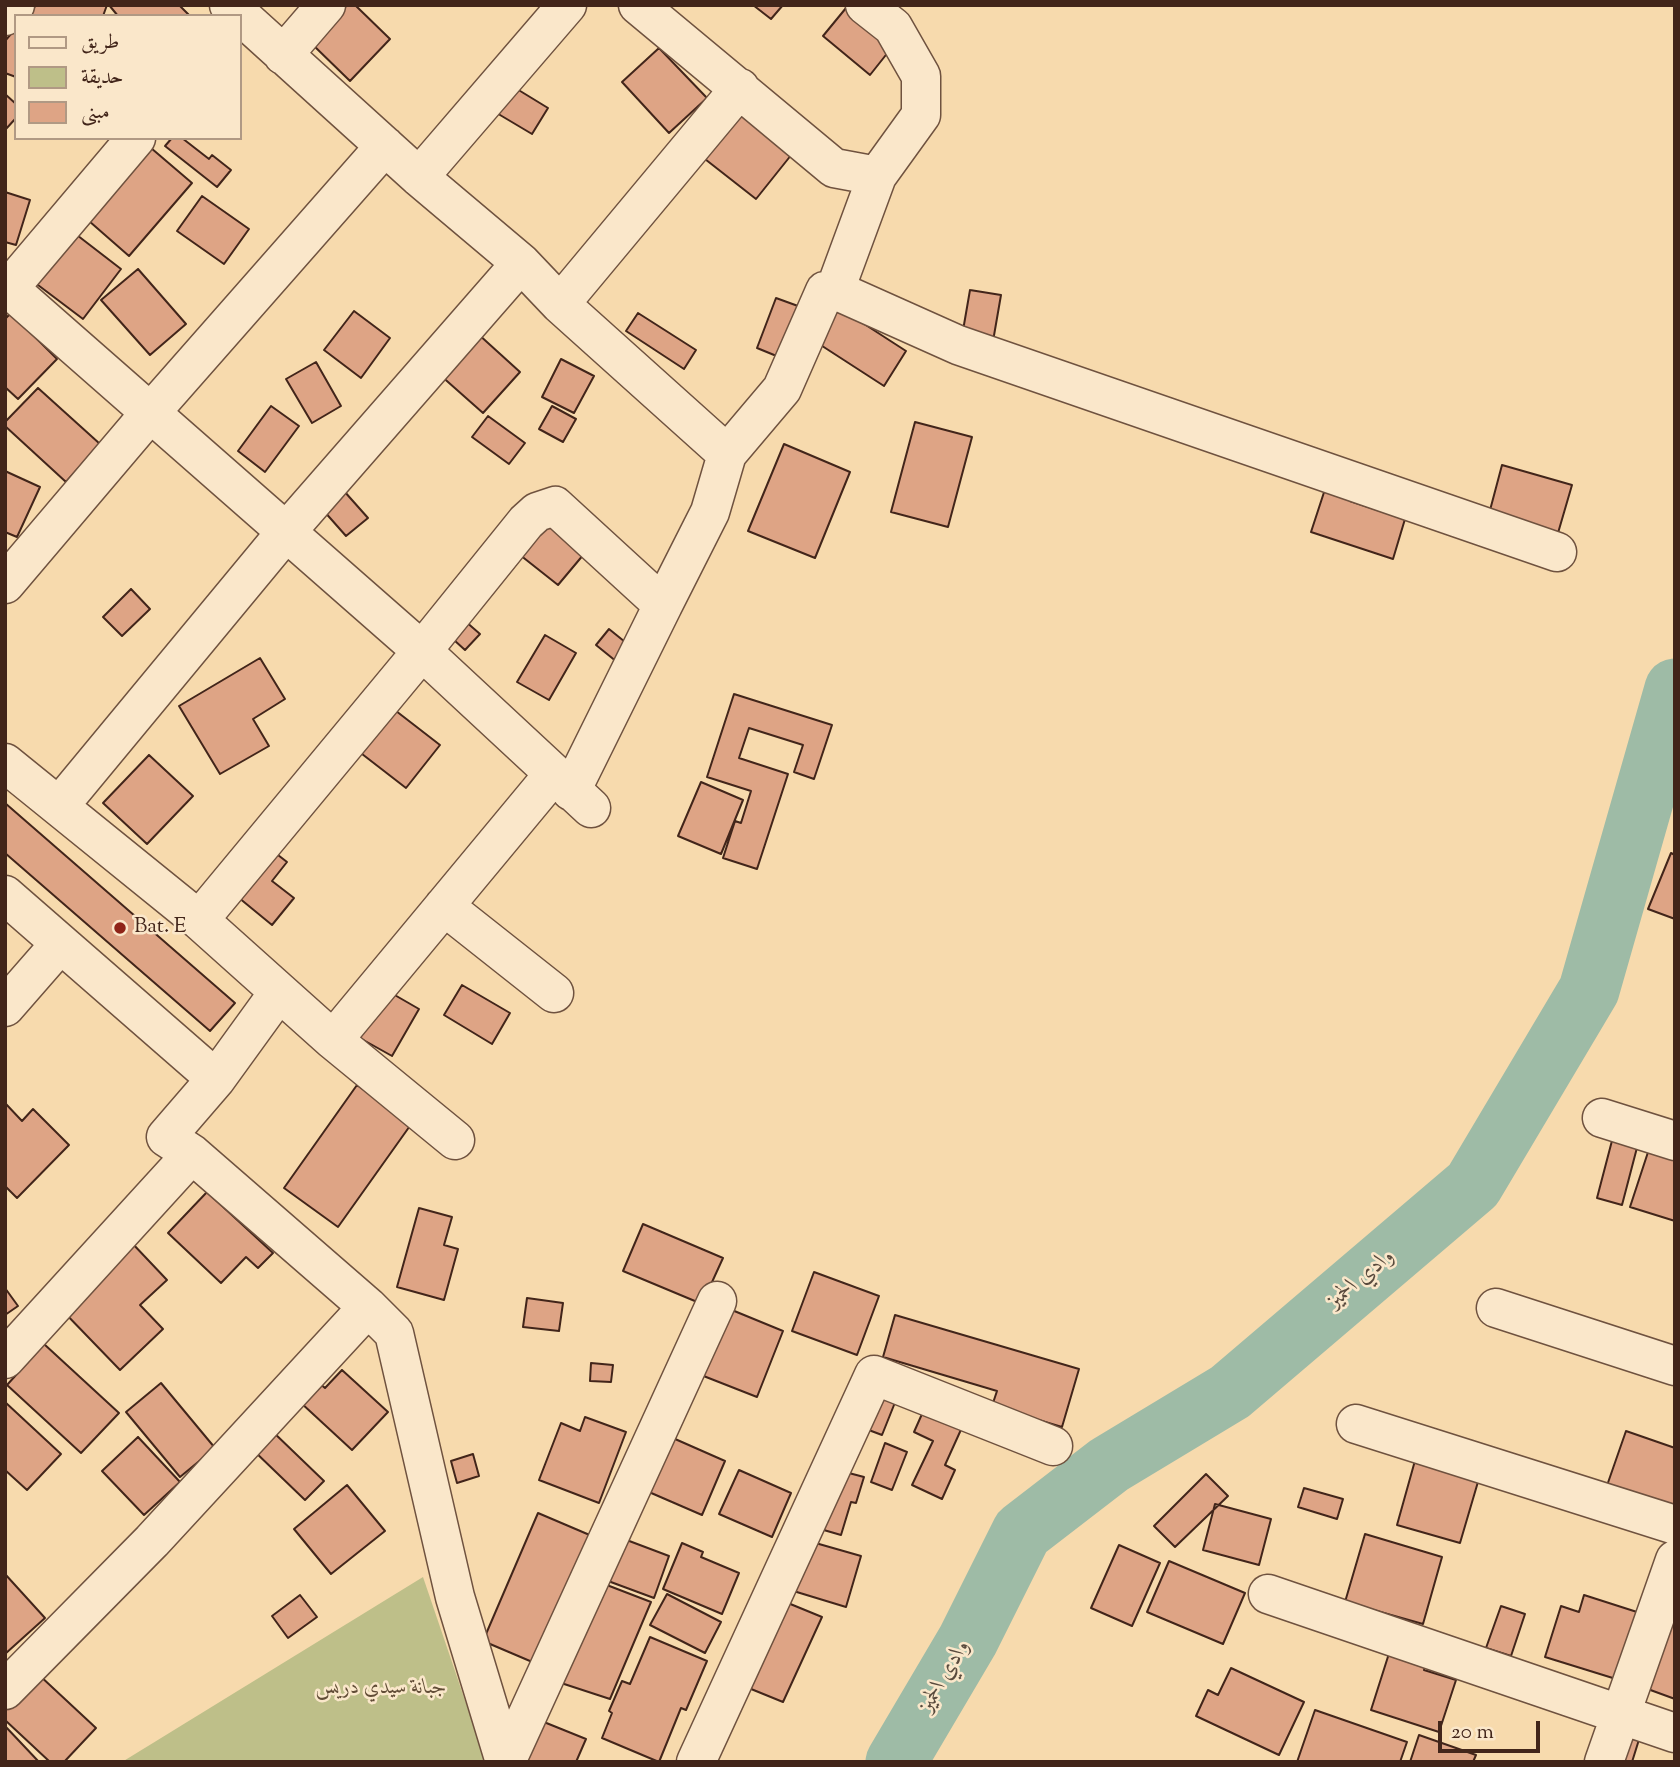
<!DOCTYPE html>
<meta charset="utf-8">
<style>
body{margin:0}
#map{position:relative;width:1680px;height:1767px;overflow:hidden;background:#f7daad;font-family:"Sorts Mill Goudy",Amiri,serif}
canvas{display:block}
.frame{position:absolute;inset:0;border:7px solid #42251a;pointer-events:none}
.legend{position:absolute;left:14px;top:14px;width:228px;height:126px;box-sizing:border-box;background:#fae7ca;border:2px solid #b09984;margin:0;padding:9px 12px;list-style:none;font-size:21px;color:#42251a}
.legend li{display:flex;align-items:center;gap:14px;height:35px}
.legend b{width:35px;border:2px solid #b09984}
.scale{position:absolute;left:1438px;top:1721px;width:102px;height:32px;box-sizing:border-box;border:4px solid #42251a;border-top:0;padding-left:9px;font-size:21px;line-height:24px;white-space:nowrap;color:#42251a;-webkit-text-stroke:5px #fae7ca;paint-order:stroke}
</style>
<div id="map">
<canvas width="1680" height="1767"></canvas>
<div class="frame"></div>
<ul class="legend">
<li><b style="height:9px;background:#fae7ca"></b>طريق</li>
<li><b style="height:19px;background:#bebf89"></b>حديقة</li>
<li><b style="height:19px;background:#dea485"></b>مبنى</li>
</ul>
<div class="scale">20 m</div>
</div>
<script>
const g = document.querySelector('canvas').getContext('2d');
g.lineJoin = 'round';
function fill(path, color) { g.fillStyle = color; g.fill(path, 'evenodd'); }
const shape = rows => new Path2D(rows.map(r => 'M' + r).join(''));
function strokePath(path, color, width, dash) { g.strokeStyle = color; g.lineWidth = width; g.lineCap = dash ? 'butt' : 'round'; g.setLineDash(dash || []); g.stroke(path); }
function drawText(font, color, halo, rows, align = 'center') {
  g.font = font + ' "Sorts Mill Goudy",Amiri,serif'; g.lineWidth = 5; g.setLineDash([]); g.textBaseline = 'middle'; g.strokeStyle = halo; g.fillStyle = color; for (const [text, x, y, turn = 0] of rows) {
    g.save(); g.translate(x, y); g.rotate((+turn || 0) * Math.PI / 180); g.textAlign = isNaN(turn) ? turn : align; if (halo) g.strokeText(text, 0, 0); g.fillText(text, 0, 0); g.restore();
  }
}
fill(shape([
 [423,1577,486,1762,122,1762]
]), '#bebf89');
strokePath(shape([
 [896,1762,968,1640,1022,1532,1109,1465,1230,1392,1473,1185,1589,990,1675,689]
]), '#9ebba6', 61);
const building = shape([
 [36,5,107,5,103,16,28,16,36,5],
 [109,5,179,5,190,16,118,16,109,5],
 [347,5,355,5,390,39,350,81,311,43,347,5],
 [753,5,783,5,771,19,753,5],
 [846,8,893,46,870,75,823,36,846,8],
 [16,28,16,77,5,73,5,41,16,28],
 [659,48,707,98,669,133,622,82,659,48],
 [512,86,548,108,532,134,495,112,512,86],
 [5,94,16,104,16,118,5,130,5,94],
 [733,107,792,154,756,199,696,152,733,107],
 [172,138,182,138,209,159,212,155,231,170,217,187,165,146,172,138],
 [151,148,192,183,129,256,89,221,151,148],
 [5,192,30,200,16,245,5,242,5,192],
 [202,196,249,229,224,264,177,231,202,196],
 [73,232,121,269,83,319,34,282,73,232],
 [138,269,186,324,150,355,101,300,138,269],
 [970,290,1001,295,992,347,961,342,970,290],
 [776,298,798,306,779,357,757,348,776,298],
 [838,307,906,351,884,386,816,342,838,307],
 [354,311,390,338,361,378,324,350,354,311],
 [11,313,57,359,18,399,5,387,5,319,11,313],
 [638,313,696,350,684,369,626,331,638,313],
 [477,333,520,372,483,413,439,374,477,333],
 [561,359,594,376,574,413,542,397,561,359],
 [316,362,341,406,312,423,286,379,316,362],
 [38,388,100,444,66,482,5,426,5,422,38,388],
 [271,406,299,426,265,472,238,451,271,406],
 [552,406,576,419,563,442,539,429,552,406],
 [488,416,525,443,509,464,472,437,488,416],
 [915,422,972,437,948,527,891,512,915,422],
 [784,444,850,472,815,558,748,531,784,444],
 [1502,465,1572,485,1558,533,1489,514,1502,465],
 [5,471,40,487,17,537,5,532,5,471],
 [1329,477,1355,486,1350,501,1405,519,1393,559,1311,532,1329,477],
 [344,491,368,518,346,536,323,510,344,491],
 [540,519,584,554,558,585,515,551,540,519],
 [131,589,150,609,122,636,103,617,131,589],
 [457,614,480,634,465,650,443,630,457,614],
 [609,629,630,646,617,662,596,645,609,629],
 [545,635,576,653,549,700,517,682,545,635],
 [260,658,285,699,253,719,269,746,220,774,179,706,260,658],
 [734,694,832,725,814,779,794,772,803,745,749,728,739,758,788,774,757,869,723,858,735,821,741,823,751,791,707,777,734,694],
 [387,704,440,745,406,788,353,747,387,704],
 [149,755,193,796,147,844,103,803,149,755],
 [701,782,743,800,721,854,678,836,701,782],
 [5,803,235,1003,210,1031,5,853,5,803],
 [269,848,287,862,272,881,294,898,272,925,233,893,269,848],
 [1671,853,1675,855,1675,919,1648,909,1671,853],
 [462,985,510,1013,492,1044,444,1015,462,985],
 [386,990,419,1009,392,1056,358,1037,386,990],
 [357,1085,412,1123,338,1227,284,1188,357,1085],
 [5,1103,22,1121,33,1109,69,1145,17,1198,5,1186,5,1103],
 [1614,1133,1639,1140,1622,1205,1597,1198,1614,1133],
 [1651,1143,1675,1150,1675,1221,1630,1207,1651,1143],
 [207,1192,273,1253,258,1268,246,1257,221,1283,168,1233,207,1192],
 [419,1208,452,1217,444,1245,458,1249,444,1300,397,1287,419,1208],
 [643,1224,723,1258,702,1304,623,1271,643,1224],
 [131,1242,167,1280,140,1305,163,1329,120,1370,61,1309,131,1242],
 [814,1272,879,1296,857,1355,792,1331,814,1272],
 [5,1288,18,1306,5,1315,5,1288],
 [527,1298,563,1303,559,1331,523,1327,527,1298],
 [727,1308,783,1331,757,1397,701,1375,727,1308],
 [895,1315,1079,1369,1062,1427,992,1406,997,1391,883,1357,895,1315],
 [44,1344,119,1413,81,1453,7,1385,44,1344],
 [591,1363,613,1365,611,1382,590,1381,591,1363],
 [342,1370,388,1412,352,1450,300,1402,319,1383,325,1388,342,1370],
 [868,1377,900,1390,882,1435,850,1423,868,1377],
 [161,1383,215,1448,180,1477,126,1412,161,1383],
 [5,1402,61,1454,27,1490,5,1470,5,1402],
 [926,1405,964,1423,945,1465,955,1470,942,1499,912,1485,933,1441,914,1432,926,1405],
 [585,1417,626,1432,599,1503,539,1480,561,1423,580,1431,585,1417],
 [271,1430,324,1481,305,1500,252,1449,271,1430],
 [1626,1431,1675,1448,1675,1512,1603,1497,1626,1431],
 [666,1435,725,1461,702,1515,642,1489,666,1435],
 [138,1437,180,1482,144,1515,102,1471,138,1437],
 [885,1443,907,1452,892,1490,871,1482,885,1443],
 [473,1454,479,1476,457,1483,451,1461,473,1454],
 [1416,1457,1480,1475,1460,1543,1397,1525,1416,1457],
 [739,1470,791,1493,772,1537,719,1514,739,1470],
 [845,1472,864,1477,856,1503,851,1502,841,1535,803,1524,845,1472],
 [1206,1474,1228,1496,1175,1547,1154,1526,1206,1474],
 [347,1485,385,1531,331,1574,294,1529,347,1485],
 [1304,1488,1343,1499,1337,1519,1298,1507,1304,1488],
 [1215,1504,1271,1519,1259,1565,1203,1550,1215,1504],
 [538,1513,592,1536,537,1664,483,1641,538,1513],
 [1365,1534,1442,1557,1423,1624,1345,1602,1365,1534],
 [616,1536,669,1556,654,1598,600,1578,616,1536],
 [791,1536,861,1556,846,1607,777,1586,791,1536],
 [682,1543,703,1552,701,1557,739,1573,722,1614,663,1589,682,1543],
 [1119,1545,1160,1563,1132,1626,1091,1608,1119,1545],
 [1169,1561,1245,1593,1223,1644,1147,1612,1169,1561],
 [5,1574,45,1618,5,1654,5,1574],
 [599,1582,651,1602,610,1699,558,1682,599,1582],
 [667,1594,721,1622,705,1653,650,1625,667,1594],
 [766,1594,822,1617,783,1702,729,1680,766,1594],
 [300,1595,317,1617,288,1638,272,1616,300,1595],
 [1584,1595,1637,1612,1616,1679,1545,1657,1561,1606,1579,1612,1584,1595],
 [1501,1606,1525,1614,1511,1656,1486,1648,1501,1606],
 [1675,1615,1675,1699,1634,1684,1675,1615],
 [650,1637,707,1661,686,1710,681,1708,659,1762,602,1738,612,1713,609,1711,622,1681,630,1684,650,1637],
 [1392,1644,1429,1656,1424,1670,1456,1680,1439,1732,1371,1710,1392,1644],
 [1231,1668,1304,1702,1279,1755,1196,1716,1208,1690,1218,1695,1231,1668],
 [38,1674,96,1728,64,1762,50,1762,5,1720,5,1708,38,1674],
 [1315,1710,1407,1742,1400,1762,1297,1762,1315,1710],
 [534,1718,586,1739,576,1762,515,1762,534,1718],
 [1627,1725,1642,1730,1632,1762,1616,1762,1627,1725],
 [5,1726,39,1762,5,1762,5,1726],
 [1419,1735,1476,1755,1473,1762,1410,1762,1419,1735]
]);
fill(building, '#dea485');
strokePath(building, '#42251a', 2);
const street = shape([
 [229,5,419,177,521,263,560,304,727,454],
 [638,5,834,168,877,176,921,115,921,76,893,27,865,5],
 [5,16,15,5],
 [283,55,326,5],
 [419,177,567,5],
 [5,285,422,651,591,808],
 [835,290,877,176],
 [5,293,136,138],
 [560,304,740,88],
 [5,584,151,412,385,146],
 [5,763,199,920,333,1040,553,775],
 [571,791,663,605],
 [60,805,286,532,521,263],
 [5,895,216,1079,279,992],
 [444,906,554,993],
 [199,920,422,651,526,522,537,512,555,506,663,605,710,512,727,454,782,389,825,291,835,290,958,345,1557,552],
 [5,1007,60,944],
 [333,1040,455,1140],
 [216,1079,166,1137,192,1154,368,1307],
 [1602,1118,1675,1141],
 [1496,1308,1675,1366],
 [5,1359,192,1154],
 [1356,1424,1675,1525],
 [1268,1594,1675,1733],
 [5,1690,152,1541,368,1307,394,1333,455,1597,505,1762],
 [506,1762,717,1301],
 [696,1762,874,1375,1053,1446],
 [1604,1762,1675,1560]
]);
strokePath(street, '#6f523f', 41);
strokePath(street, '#fae7ca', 38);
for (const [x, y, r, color] of [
 [120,928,7,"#8f2418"]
]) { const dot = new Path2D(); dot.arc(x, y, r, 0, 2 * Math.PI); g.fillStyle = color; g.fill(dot); strokePath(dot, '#fae7ca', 2.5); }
drawText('21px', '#42251a', '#fae7ca', [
 ["Bat. E",134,928]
], 'left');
drawText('italic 21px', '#614c36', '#fae7ca', [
 ["جبانة سيدي دريس",381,1689]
]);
drawText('italic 23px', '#594a3d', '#fae7ca', [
 ["وادي الحميز",1362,1280,-40],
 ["وادي الحميز",946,1677,-60]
]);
</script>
